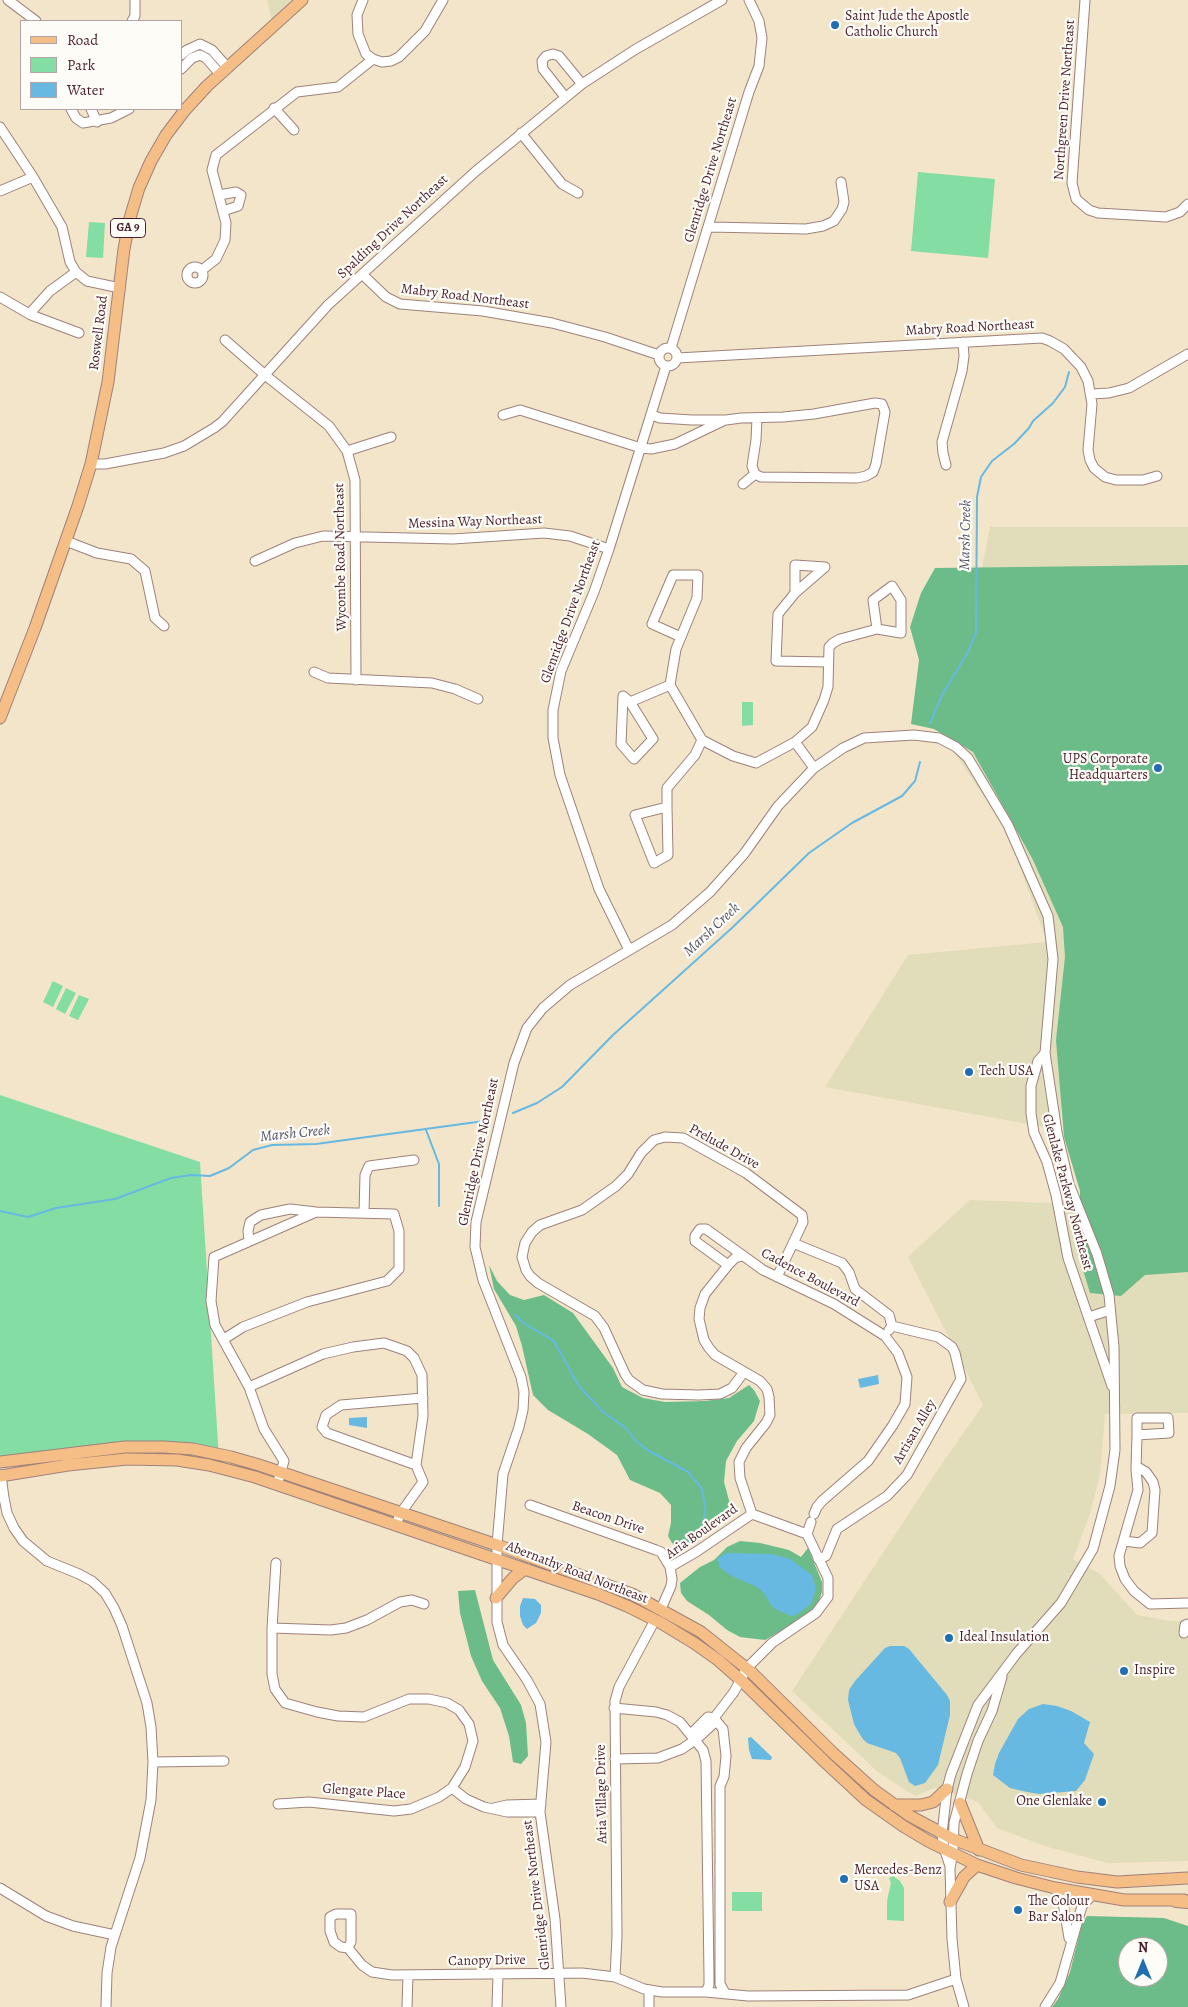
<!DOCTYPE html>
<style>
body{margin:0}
#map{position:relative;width:1188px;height:2007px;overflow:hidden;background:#f2e5ca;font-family:Alegreya,serif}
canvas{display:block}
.legend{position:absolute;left:20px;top:20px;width:162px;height:90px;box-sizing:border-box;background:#fdfcf7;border:1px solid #b5a4a5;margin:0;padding:6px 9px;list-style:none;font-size:15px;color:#4a1f2b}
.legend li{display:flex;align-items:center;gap:10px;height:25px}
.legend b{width:25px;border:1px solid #b5a4a5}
.north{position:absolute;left:1118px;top:1937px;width:50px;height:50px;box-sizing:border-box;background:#fdfcf7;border:1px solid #b5a4a5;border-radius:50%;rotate:0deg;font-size:14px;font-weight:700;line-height:20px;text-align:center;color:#4a1f2b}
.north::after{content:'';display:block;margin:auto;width:18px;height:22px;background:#1f6fb2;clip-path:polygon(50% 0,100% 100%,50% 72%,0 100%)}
</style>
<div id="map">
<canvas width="1188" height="2007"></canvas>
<ul class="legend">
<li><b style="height:6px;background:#f6be87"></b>Road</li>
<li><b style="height:14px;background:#84dda3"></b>Park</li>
<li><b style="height:14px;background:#67b9e2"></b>Water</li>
</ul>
<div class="north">N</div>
</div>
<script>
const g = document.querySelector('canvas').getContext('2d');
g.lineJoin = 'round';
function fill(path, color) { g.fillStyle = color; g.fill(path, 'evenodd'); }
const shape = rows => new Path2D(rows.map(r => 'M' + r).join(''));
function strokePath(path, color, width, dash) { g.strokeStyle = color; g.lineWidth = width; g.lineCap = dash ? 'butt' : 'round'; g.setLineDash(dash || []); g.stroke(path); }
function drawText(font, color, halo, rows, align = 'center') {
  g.font = font + ' Alegreya,serif'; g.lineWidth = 4.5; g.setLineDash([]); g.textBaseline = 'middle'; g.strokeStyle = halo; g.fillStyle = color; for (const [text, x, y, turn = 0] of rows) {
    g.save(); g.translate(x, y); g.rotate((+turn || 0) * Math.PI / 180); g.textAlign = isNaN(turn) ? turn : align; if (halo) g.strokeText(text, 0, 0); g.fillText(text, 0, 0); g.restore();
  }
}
fill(shape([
 [267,0,298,0,272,22],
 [990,527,1188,527,1188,917,1061,1003,1061,1130,825,1087,908,955,1047,942,1008,833,947,741],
 [970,1200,1188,1208,1188,1413,1105,1414,1100,1474,1090,1514,1073,1559,1100,1574,1137,1615,1171,1621,1188,1622,1188,1861,1108,1863,1048,1847,997,1828,978,1802,934,1788,915,1796,878,1772,792,1691,939,1468,983,1405,908,1257]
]), '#e1dcba');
fill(shape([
 [918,172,995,179,988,258,911,251],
 [89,222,105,223,103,258,86,257],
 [742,702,753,702,753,725,742,726],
 [53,981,63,986,53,1007,43,1002],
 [66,988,76,993,65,1014,56,1009],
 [79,995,89,999,78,1020,69,1016],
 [0,1095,200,1162,219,1459,157,1451,61,1455,0,1467],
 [893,1876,900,1881,904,1888,904,1921,887,1920,887,1901,891,1883,889,1878],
 [732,1892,762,1892,762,1911,732,1911]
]), '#84dda3');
fill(shape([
 [1188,565,1188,1272,1145,1275,1121,1296,1090,1293,1080,1260,1080,1191,1064,1137,1056,1040,1065,957,1063,927,1033,860,973,752,934,729,911,724,919,660,910,627,921,593,935,568],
 [489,1265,497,1281,510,1295,524,1300,544,1295,573,1313,613,1368,622,1387,643,1398,665,1402,705,1401,729,1398,749,1385,754,1390,760,1401,754,1421,737,1441,726,1461,724,1482,730,1504,724,1522,682,1549,672,1543,668,1536,671,1523,671,1505,660,1493,630,1480,617,1455,588,1434,548,1410,533,1395,522,1346,516,1326,494,1289],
 [740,1541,760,1543,789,1550,801,1557,808,1548,822,1582,822,1592,818,1604,809,1615,765,1640,740,1637,727,1630,709,1615,687,1601,681,1593,680,1583,700,1567,714,1560,727,1547],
 [475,1590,493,1660,521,1705,526,1723,528,1756,521,1764,513,1762,509,1736,500,1708,482,1681,471,1656,460,1613,458,1591],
 [1087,1916,1164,1918,1188,1926,1188,2007,1052,2007,1058,1999,1070,1972,1082,1924],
 [1128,1947,1158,1947,1158,1977,1128,1977]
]), '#6bbc89');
fill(shape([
 [878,1375,879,1384,860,1388,858,1379],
 [367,1417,367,1428,349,1425,349,1418],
 [726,1553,771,1554,790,1559,812,1575,816,1589,811,1604,796,1615,791,1616,777,1610,771,1605,764,1593,757,1587,730,1575,719,1567,718,1558],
 [523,1598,535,1599,541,1605,541,1613,536,1623,527,1629,523,1625,520,1616,520,1606],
 [890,1646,904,1646,909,1649,947,1695,950,1701,950,1715,938,1765,925,1783,915,1786,909,1782,900,1758,896,1753,867,1743,862,1738,854,1724,848,1700,849,1690,855,1681,885,1648],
 [1043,1704,1057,1706,1071,1711,1090,1722,1084,1743,1094,1754,1085,1780,1076,1791,1039,1794,1027,1792,1010,1788,993,1775,995,1764,999,1753,1018,1719,1029,1709],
 [751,1737,772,1757,771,1760,752,1759,749,1750,748,1738]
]), '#67b9e2');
strokePath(shape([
 [930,723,942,695,968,652,976,633,977,497,981,477,992,461,1014,444,1029,428,1033,421,1053,403,1065,387,1069,372],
 [513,1113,537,1103,562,1087,613,1035,733,927,809,853,852,823,902,796,915,781,920,762],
 [426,1130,439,1164,439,1206],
 [0,1211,28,1217,56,1208,115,1199,171,1178,191,1175,210,1176,229,1168,253,1150,272,1145,316,1144,484,1121],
 [515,1315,525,1324,554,1341,578,1385,603,1412,626,1428,636,1441,649,1451,688,1472,702,1489,705,1508,703,1531]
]), '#67b9e2', 2);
const minor = shape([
 [8,0,36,21],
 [363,0,357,15,358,34,366,54,373,59,382,62,391,61,399,57,425,31,443,0],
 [1085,0,1072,183,1076,199,1089,210,1098,213,1166,217,1180,212,1188,204],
 [132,21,135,16,135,0],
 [181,55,187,50,200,44,212,50,228,68],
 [181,69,192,58,200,55,206,58,220,74],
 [565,97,543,69,542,61,546,56,553,54,559,56,582,84],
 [274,108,294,130],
 [71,109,76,118,83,123,111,118,129,109],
 [91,109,97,122],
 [0,127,33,177,62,227,70,262,76,272,87,281,120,288],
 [521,133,562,184,578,193],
 [0,191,33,177],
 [219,195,236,192,241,195,238,206,223,211],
 [709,227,806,229,823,226,834,221,842,209,844,202,841,182],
 '187 275a8 8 0 1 1 16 0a8 8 0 1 1-16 0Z',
 [202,270,216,259,225,240,226,223,212,170,216,155,297,92,338,87,373,59],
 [363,275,386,297,400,304,483,311,552,323,605,337,659,355],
 [0,297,31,315,79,333],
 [31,315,31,312,50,291,76,272],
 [225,340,265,375,329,426,347,451,355,480,356,680],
 '659 357a9 9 0 1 1 18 0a9 9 0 1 1-18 0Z',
 [671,348,749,92,759,66,762,38,759,21,749,0],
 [677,358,1042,338,1050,341,1064,349,1081,367,1088,381,1092,404,1088,450,1090,460,1094,468,1105,477,1116,480,1143,480,1157,476],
 [1092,394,1109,393,1129,388,1188,354],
 [503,415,520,410,641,448,651,449,675,444,725,420],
 [652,415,660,418,692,420,726,420,741,418,783,417,814,414,875,403,882,404,885,412,876,464,873,472,866,476,857,478,761,477,755,474,752,466,756,440,757,418],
 [347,451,391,437],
 [91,464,105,464,164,453,184,446,214,428,222,422,328,305,476,171,582,84,636,49,722,0],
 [946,465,943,453,942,442,962,371,964,356,963,342],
 [743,484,755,474],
 [66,541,97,553,131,559,145,571,155,618,164,626],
 [255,561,295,543,323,536,453,539,544,533,570,536,609,549],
 [795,593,795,565,825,567,795,593,778,614,776,661,828,662],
 [314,672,328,678,432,683,455,689,478,699],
 [670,685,702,740],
 [630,702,623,696,621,744,634,759,653,739,630,702,670,685,676,649,681,637,697,598,698,575,673,575,652,624,681,637],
 [795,742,814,768],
 [667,807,635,815,654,863,668,855,667,807,667,788,695,755,702,740,733,756,756,763,795,742,812,727,824,700,828,687,829,647,833,643,840,639,877,629,901,633,901,600,892,586,873,600,877,629],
 [629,950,599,889,560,775,553,738,553,710,561,671,594,592,609,549,666,366],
 [1045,1053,1038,1061,1031,1086,1031,1113,1034,1133,1047,1162,1056,1195,1068,1258,1112,1386],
 [364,1213,365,1175,369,1166,414,1160],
 [793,1243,842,1263,849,1272,855,1289,889,1315,892,1326,889,1330],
 [742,1256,735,1258,729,1264,705,1294,700,1308,699,1319,704,1340,709,1348,715,1355,760,1381,767,1389,769,1397,770,1415,766,1423,746,1448,739,1462,740,1478,752,1514],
 [728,1265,695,1241,695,1236,700,1229,706,1229,763,1270,834,1304,885,1336,898,1353,907,1377,905,1404,893,1425,868,1461,822,1501,817,1507,814,1514],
 [1089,1317,1110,1310],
 [224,1339,243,1327,307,1302,387,1281,399,1269,399,1231,394,1214,316,1212,290,1209,261,1215,250,1222,248,1231,249,1241],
 [744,1372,732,1388,720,1394,699,1395,662,1394,643,1390,629,1380,625,1374,604,1328,595,1316,538,1283,530,1276,526,1270,522,1257,525,1243,532,1232,540,1225,582,1210,616,1186,628,1174,641,1153,654,1140,665,1137,683,1138,746,1173,802,1215,803,1222,777,1277],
 [249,1387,323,1354,353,1347,384,1343,407,1351,414,1358,422,1375,423,1416,416,1465,423,1482,400,1514,396,1525],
 [1137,1435,1169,1433,1168,1418,1137,1418,1137,1435,1136,1470,1138,1490,1119,1556,1120,1566,1125,1579,1134,1591,1150,1604,1188,1603],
 [416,1465,327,1433,322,1427,326,1415,341,1405,423,1398],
 [1,1475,4,1498,7,1513,14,1528,23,1541,47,1561,79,1574,92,1581,105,1593,114,1608,122,1626,147,1703,151,1727,153,1762,151,1800,140,1858,111,1947,107,1973,106,2007],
 [277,1485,284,1461,264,1429,249,1387,215,1325,211,1301,214,1257,314,1213],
 [530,1505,656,1550,661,1552,670,1567],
 [807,1534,811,1522],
 [1124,1541,1140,1543,1152,1533,1155,1490,1153,1482,1146,1472,1136,1466],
 [818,1559,826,1556,837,1529,887,1496,907,1475,961,1379,955,1353,952,1347,938,1337,892,1326],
 [276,1563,272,1628,272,1674,275,1689,285,1703,317,1712,338,1716,364,1717,409,1699,429,1699,447,1703,459,1710,469,1724,473,1741,465,1767,452,1788,439,1797,411,1809,394,1811,309,1802,278,1804],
 [661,1609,671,1586,672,1579,670,1567,696,1552,752,1514],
 [272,1628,331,1630,346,1628,367,1620,400,1602,412,1600,424,1604],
 [1184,1633,1185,1625,1188,1624],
 [614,1708,656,1712,667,1715,680,1722,703,1750,706,1761,709,1977,709,1985,706,1992],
 [615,1759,658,1758,682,1749,692,1742,694,1731,708,1717,714,1718,713,1724,699,1737,693,1736],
 [153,1762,224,1761],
 [452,1788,466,1799,484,1807,507,1812,540,1812],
 [494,1808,507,1805,541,1804],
 [0,1888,46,1916,73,1926,115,1935],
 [1055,1888,1063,1902,1069,1938],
 [348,1948,351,1942,351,1914,336,1914,330,1917,330,1931,334,1942,341,1947,348,1948,362,1965,372,1972,392,1975,582,1973,615,1977,644,1989,662,1992,706,1992,748,1996,908,1995,956,1979],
 [615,1977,617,1936,615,1701,619,1687,655,1620],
 [725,1993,720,1984,720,1786,724,1777,726,1756,723,1729,714,1718,734,1692,747,1668,772,1643,816,1613,828,1597,828,1578,807,1534,752,1514],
 [407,2007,408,1975],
 [497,2007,498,1975],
 [561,2007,555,1919,540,1812,546,1742,540,1704,527,1680,503,1645,497,1622,497,1545,503,1474,519,1427,523,1410,524,1392,521,1377,483,1280,475,1247,476,1222,514,1063,527,1028,543,1008,570,985,672,925,710,892,744,854,778,806,814,768,843,748,864,738,914,735,939,738,956,747,968,758,1008,825,1048,916,1053,959,1045,1053,1057,1132,1069,1184,1097,1254,1109,1295,1114,1347,1115,1450,1110,1486,1093,1549,1061,1603,1017,1653,978,1705,951,1774,947,1789,942,1834,944,1848,950,1866],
 [649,2007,649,1990],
 [964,2007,956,1979,952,1939,950,1868,953,1853,954,1823,967,1774,978,1741,992,1711,1002,1677],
 [1045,2007,1060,1983,1082,1906,1092,1895]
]);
const major = shape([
 [0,718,35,628,78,506,91,464,108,382,124,249,130,218,139,188,151,161,166,135,185,110,207,86,302,0],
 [0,1462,125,1447,164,1447,193,1449,231,1457,259,1465,497,1545,632,1594,701,1632,750,1671,833,1753,874,1790,910,1816,953,1839,1021,1865,1077,1877,1117,1882,1188,1878],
 [0,1476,68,1465,127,1459,177,1460,209,1465,255,1477,598,1594,627,1606,661,1623,694,1643,718,1660,742,1681,825,1762,866,1800,903,1826,928,1841,977,1865,1016,1878,1055,1888,1124,1900,1184,1900],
 [496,1598,513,1578,525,1569],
 [960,1803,979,1850],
 [894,1805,921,1805,933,1802,947,1789],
 [950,1902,964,1877,977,1865]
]);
const highway = shape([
 [1176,1901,1188,1902]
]);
strokePath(minor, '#9e827a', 11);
strokePath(major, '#9e827a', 13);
strokePath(highway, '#9e827a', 14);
strokePath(minor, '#fff', 9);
strokePath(major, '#f6be87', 11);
strokePath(highway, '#f6be87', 12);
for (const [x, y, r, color] of [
 [835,25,5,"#1f6fb2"],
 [1158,768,5,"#1f6fb2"],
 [969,1072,5,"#1f6fb2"],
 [949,1638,5,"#1f6fb2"],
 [1124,1671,5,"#1f6fb2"],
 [1102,1802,5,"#1f6fb2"],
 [844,1879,5,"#1f6fb2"],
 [1018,1910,5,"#1f6fb2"]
]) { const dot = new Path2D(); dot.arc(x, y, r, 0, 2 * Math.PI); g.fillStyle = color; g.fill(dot); strokePath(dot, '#fdfcf7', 2); }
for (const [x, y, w] of [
 [128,228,35]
]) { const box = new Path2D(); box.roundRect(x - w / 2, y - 9.5, w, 19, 4); g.fillStyle = '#fdfcf7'; g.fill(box); strokePath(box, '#4a1f2b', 1); }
drawText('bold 12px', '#4a1f2b', null, [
 ["GA 9",128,228]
]);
drawText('14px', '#4a1f2b', '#fdfcf7', [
 ["Saint Jude the Apostle",845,17],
 ["Catholic Church",845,33],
 ["UPS Corporate",1148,760,"right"],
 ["Headquarters",1148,776,"right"],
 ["Tech USA",979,1072],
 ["Ideal Insulation",959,1638],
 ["Inspire",1134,1671],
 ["One Glenlake",1092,1802,"right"],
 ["Mercedes-Benz",854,1871],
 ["USA",854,1887],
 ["The Colour",1028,1902],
 ["Bar Salon",1028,1918]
], 'left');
drawText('14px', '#4a1f2b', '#fdfcf7', [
 ["Northgreen Drive Northeast",1065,100,-86],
 ["Glenridge Drive Northeast",711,170,-73],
 ["Spalding Drive Northeast",393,227,-43],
 ["Mabry Road Northeast",465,297,7],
 ["Mabry Road Northeast",970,328,-3],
 ["Roswell Road",99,333,-83],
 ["Messina Way Northeast",475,522,-2],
 ["Wycombe Road Northeast",341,557,-91],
 ["Glenridge Drive Northeast",571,612,-70],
 ["Prelude Drive",724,1147,29],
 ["Glenridge Drive Northeast",479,1152,-78],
 ["Glenlake Parkway Northeast",1067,1192,75],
 ["Cadence Boulevard",810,1278,28],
 ["Artisan Alley",915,1432,-60],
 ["Beacon Drive",608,1518,19],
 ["Aria Boulevard",702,1532,-35],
 ["Abernathy Road Northeast",577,1573,21],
 ["Glengate Place",364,1792,4],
 ["Aria Village Drive",602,1794,-91],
 ["Glenridge Drive Northeast",537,1895,-97],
 ["Canopy Drive",487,1961,-1]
]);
drawText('italic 15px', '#54556b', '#fdfcf7', [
 ["Marsh Creek",966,535,-89],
 ["Marsh Creek",712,930,-43],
 ["Marsh Creek",295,1134,-6]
]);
</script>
